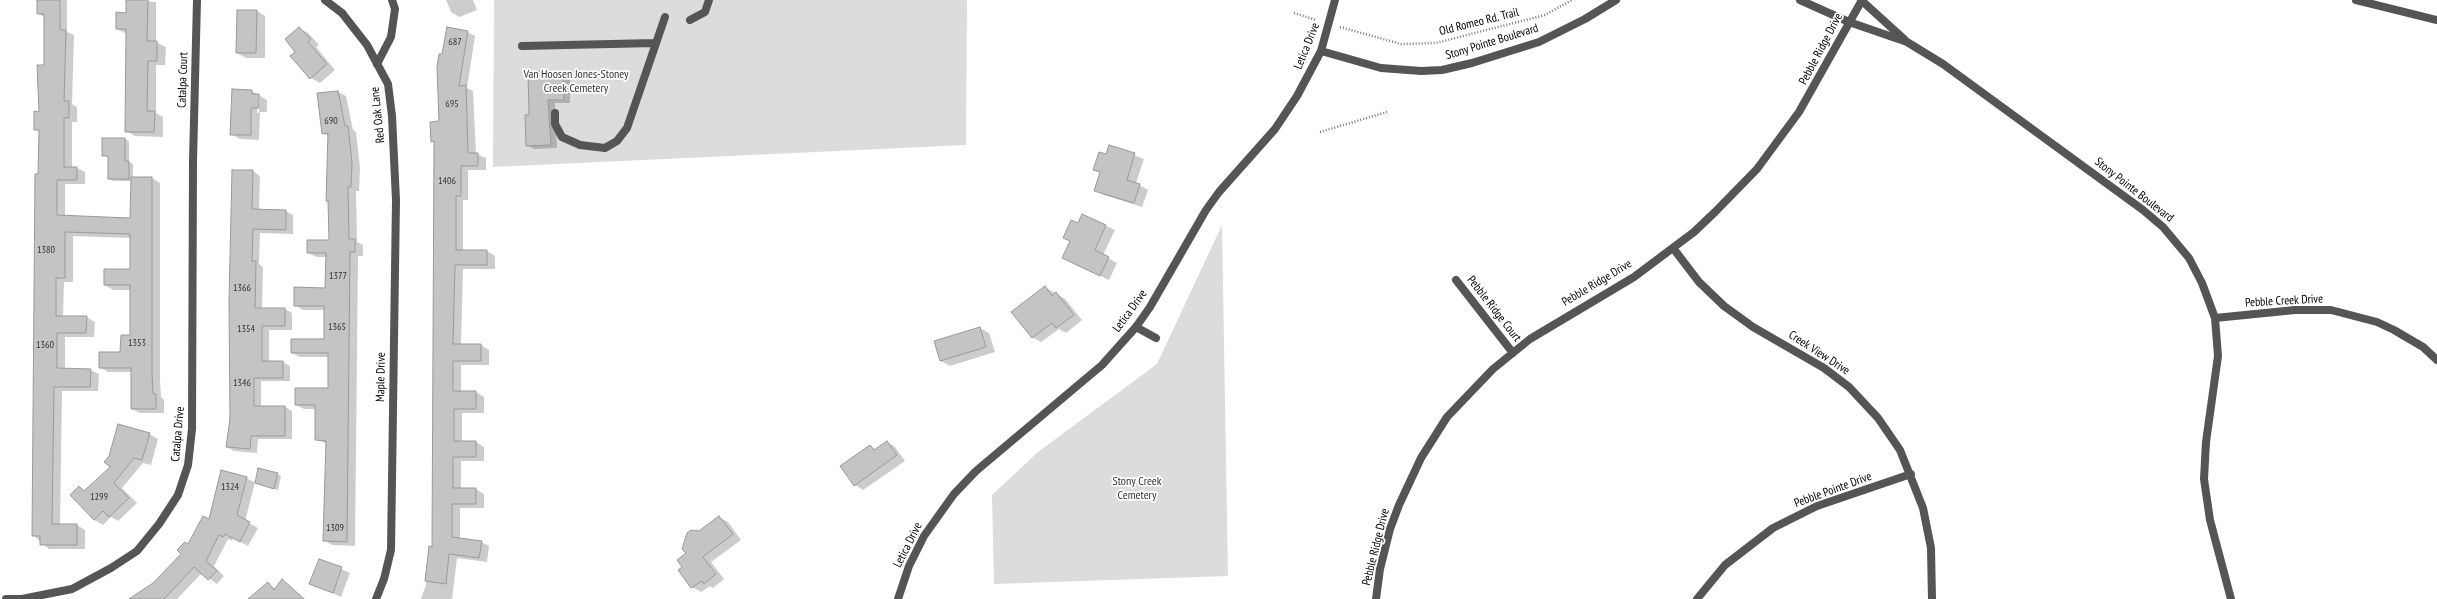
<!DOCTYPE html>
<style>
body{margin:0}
canvas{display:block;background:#fff}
</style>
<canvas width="2437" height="599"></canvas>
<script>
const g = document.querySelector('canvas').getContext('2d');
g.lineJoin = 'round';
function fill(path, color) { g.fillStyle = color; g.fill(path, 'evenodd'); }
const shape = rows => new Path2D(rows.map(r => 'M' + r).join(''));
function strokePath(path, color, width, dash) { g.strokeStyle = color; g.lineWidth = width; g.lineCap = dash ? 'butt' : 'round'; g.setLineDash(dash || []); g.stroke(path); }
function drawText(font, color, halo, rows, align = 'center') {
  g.font = font + ' "PT Sans Narrow",sans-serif'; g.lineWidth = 3.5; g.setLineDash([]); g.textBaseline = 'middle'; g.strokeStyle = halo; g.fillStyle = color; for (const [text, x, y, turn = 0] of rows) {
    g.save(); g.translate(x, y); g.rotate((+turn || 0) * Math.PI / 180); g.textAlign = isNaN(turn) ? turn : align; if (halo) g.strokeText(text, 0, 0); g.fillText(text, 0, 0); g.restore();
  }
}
fill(shape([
 [494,0,967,0,966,145,493,167],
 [1222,225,1228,576,994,584,992,495,1038,452,1157,364]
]), '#dcdcdc');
fill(shape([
 [38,0,67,0,67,32,74,35,72,104,77,107,77,122,72,122,72,168,77,168,85,172,85,184,65,184,65,216,131,219,131,181,113,181,109,179,109,158,103,155,125,139,129,141,129,162,133,164,133,178,152,178,160,183,160,380,161,397,164,400,164,413,140,413,132,409,132,372,108,372,100,367,121,353,131,336,131,290,113,290,105,285,131,270,131,238,73,236,73,282,64,282,63,317,86,317,95,322,94,337,65,337,65,369,90,370,99,374,98,391,62,391,60,525,77,525,85,530,85,549,49,549,33,535,40,132,35,129,40,113,45,66,45,18,38,13],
 [127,0,156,2,156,42,166,47,165,65,156,65,156,113,163,117,163,137,135,136,126,131,127,34,117,29,127,14],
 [446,0,473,0,477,10,459,17,451,12],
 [257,11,265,16,265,58,246,58,237,53],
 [299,28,308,33,319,45,316,47,335,70,320,83,311,78],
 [467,32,475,36,467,88,473,91,476,154,486,158,486,170,468,170,468,200,463,200,463,251,487,251,495,256,495,269,463,269,461,345,481,345,489,350,489,365,461,365,461,392,476,392,484,397,484,413,462,413,462,442,476,442,484,447,484,461,461,461,461,489,476,489,484,494,484,508,460,508,460,539,481,542,489,546,487,562,457,558,452,599,421,599,426,585,430,547,433,548,435,143,432,141,440,122,443,55],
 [546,72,552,76,563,75,570,79,570,103,555,103,557,148,534,149,527,145,530,116],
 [252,91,267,100,267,112,260,112,259,140,240,139,231,134],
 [258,97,260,97,259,113,257,113],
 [338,92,346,96,353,130,356,132,360,168,359,191,356,191,357,242,363,245,363,256,358,256,355,546,332,545,324,540,327,444,316,439,316,409,304,409,296,405,329,389,329,357,300,357,292,353,325,340,325,310,303,310,295,305,326,289,327,257,317,257,308,253,330,241,329,137,323,133,319,93],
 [1109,146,1144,159,1136,183,1148,190,1142,207,1104,195,1095,190,1101,173,1094,169,1107,155],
 [253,171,260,176,259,210,286,211,293,215,293,234,260,233,259,264,263,267,262,309,285,309,292,313,292,330,269,330,269,362,283,362,290,366,290,381,261,381,261,407,285,407,292,411,292,439,258,439,257,453,234,451,227,447],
 [1083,215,1115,230,1103,255,1117,263,1109,280,1063,258,1071,241,1064,238,1079,224],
 [1045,287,1065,299,1082,320,1066,333,1059,329,1041,342,1032,337],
 [980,328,989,333,995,352,950,366,941,361,935,342],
 [149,434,158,439,151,465,143,463,122,488,137,503,118,521,111,517,103,525,94,520,79,488,86,491],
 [887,442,895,447,905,461,863,490,855,485,870,446,876,450],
 [277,474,281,476,278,490,260,485,255,482,245,521,258,528,248,546,233,538,232,541,228,539,214,566,224,576,217,584,202,573,177,599,131,599,154,584,182,554,246,478,256,483],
 [719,517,728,522,741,540,711,562,724,579,713,588,710,586,701,592,692,587,683,567,687,554,699,532],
 [320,560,350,573,341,597,311,584],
 [282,581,289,585,305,599,262,599,268,584,276,589]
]), '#0003');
const building = shape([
 [37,0,60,0,60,30,66,30,64,101,69,101,69,118,64,118,64,167,77,167,77,180,57,180,57,215,130,218,131,177,152,177,152,375,153,394,156,394,156,409,131,409,131,368,99,368,99,352,120,352,121,335,130,335,130,285,104,285,104,269,130,269,130,234,65,232,65,278,56,278,56,316,87,316,86,333,57,333,57,368,91,369,90,387,54,387,52,524,77,524,77,545,40,545,40,536,32,536,35,174,38,174,39,130,34,130,34,111,39,112,37,65,44,65,44,14,37,14,37,0],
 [126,0,148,0,147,41,157,41,157,61,148,61,147,111,155,111,154,132,125,132,126,29,116,29,116,12,126,13,126,0],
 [237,10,257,10,256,53,236,53,237,10],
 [299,27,311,39,308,42,327,64,310,79,290,56,295,52,285,39,299,27],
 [447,27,468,31,459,86,466,85,468,153,478,153,478,166,461,166,461,196,456,196,456,250,487,250,487,265,455,265,453,344,481,344,481,361,453,361,453,391,476,391,476,409,454,409,454,441,476,441,476,457,453,457,453,488,476,488,476,504,452,504,452,537,482,541,479,558,449,554,446,584,425,581,429,546,432,547,434,141,431,142,430,122,439,121,437,67,439,54,442,54,447,27],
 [546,71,547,75,563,74,564,100,548,100,551,145,526,146,525,115,529,115,528,72,546,71],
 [232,89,252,90,252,94,259,94,259,108,251,108,251,135,230,135,232,89],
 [338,91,345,126,348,126,352,163,351,187,348,187,349,239,355,239,355,252,350,252,347,542,323,541,326,441,315,440,315,405,295,405,295,388,328,388,328,353,291,353,291,339,324,339,324,306,294,306,294,287,325,288,326,253,307,253,307,240,329,240,328,201,326,201,328,133,322,134,317,93,338,91],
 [102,138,125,138,125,161,129,161,129,179,108,179,108,156,102,156,102,138],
 [1109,145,1135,153,1127,180,1140,184,1134,203,1094,191,1100,172,1093,170,1099,152,1106,154,1109,145],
 [232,170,253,170,252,209,286,210,286,230,253,229,252,261,256,261,255,308,285,308,285,326,262,326,262,361,283,361,283,378,254,378,254,406,285,406,285,436,251,436,250,449,226,447,230,419,229,301,232,170],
 [1082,214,1106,225,1095,250,1109,257,1100,276,1062,258,1070,241,1063,238,1071,220,1078,223,1082,214],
 [1045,286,1052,296,1056,292,1074,315,1056,328,1052,323,1032,338,1011,312,1045,286],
 [980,327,986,347,940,361,934,341,980,327],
 [118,424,150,433,142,460,134,458,114,483,129,498,109,517,103,511,94,520,70,495,79,486,84,491,110,467,104,462,109,456,118,424],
 [887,441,897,455,854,486,840,466,870,445,874,450,887,441],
 [258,468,278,473,274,489,255,483,258,468],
 [221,470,247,477,237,515,250,522,240,542,225,534,223,537,219,535,206,561,217,571,208,580,194,567,164,599,129,599,153,583,181,554,177,550,185,542,188,544,203,516,209,519,221,470],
 [719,516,733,534,703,557,716,574,704,584,702,581,691,588,678,570,682,567,677,560,686,553,682,549,687,533,691,530,699,531,719,516],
 [319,559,342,567,333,593,309,584,319,559],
 [282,579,304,599,248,599,268,582,274,590,282,579]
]);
fill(building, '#c4c4c4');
strokePath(building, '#999', 1);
strokePath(shape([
 [1294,13,1316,20],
 [1340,27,1401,44,1436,43,1545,15,1572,0],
 [1320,132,1387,112]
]), '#777', 2.5, [1, 2]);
strokePath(shape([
 [690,20,705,12,709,0],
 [522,46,655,43],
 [377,64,391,37,395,9,392,0],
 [555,113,555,124,562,137,580,145,605,148,617,141,627,128,665,17],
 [1136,327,1156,338]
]), '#555', 8);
strokePath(shape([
 [325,0,342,13,367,45,388,84,392,116,396,200,391,550,384,579,376,599],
 [1800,0,1849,22,1907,42,1943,64,2143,210,2163,227,2189,258,2202,283,2215,318,2218,356,2206,442,2204,479,2210,520,2231,599],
 [1861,0,1905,40],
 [2356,0,2437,20],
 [1321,51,1381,68,1421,71,1442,70,1472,63,1539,42,1585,19,1616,0],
 [1673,248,1699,282,1724,306,1753,327,1824,368,1849,387,1878,418,1900,450,1923,508,1931,548,1932,599],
 [1456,280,1513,353],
 [2215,318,2295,310,2331,310,2377,322,2394,330,2423,347,2437,360],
 [6,599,22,599,72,589,111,568,137,551,159,524,178,495,188,465,192,429,193,161,197,0],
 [898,599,909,566,924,536,954,494,976,471,1102,365,1136,327,1150,307,1206,210,1219,192,1275,129,1297,96,1321,51,1335,0],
 [1376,599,1380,569,1390,529,1399,505,1421,458,1447,417,1493,369,1530,339,1634,277,1694,232,1715,212,1757,169,1799,112,1862,0],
 [1697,599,1725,565,1773,528,1817,506,1911,474]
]), '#555', 8);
drawText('10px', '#313131', null, [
 ["687",455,42],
 ["695",452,104],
 ["690",331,121],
 ["1406",447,181],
 ["1380",46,250],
 ["1377",338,276],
 ["1366",242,288],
 ["1365",337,327],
 ["1354",246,329],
 ["1353",137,343],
 ["1360",45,345],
 ["1346",242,383],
 ["1324",230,487],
 ["1299",99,497],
 ["1309",335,528]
]);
drawText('12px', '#000', '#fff', [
 ["Old Romeo Rd. Trail",1479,22,-14],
 ["Stony Pointe Boulevard",1492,42,-17],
 ["Letica Drive",1307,46,-68],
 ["Pebble Ridge Drive",1821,49,-62],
 ["Catalpa Court",183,80,-88],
 ["Red Oak Lane",378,115,-96],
 ["Stony Pointe Boulevard",2134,190,38],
 ["Pebble Ridge Drive",1597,283,-31],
 ["Pebble Creek Drive",2284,301,-3],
 ["Pebble Ridge Court",1494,309,52],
 ["Letica Drive",1130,311,-54],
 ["Creek View Drive",1819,353,33],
 ["Maple Drive",381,377,-89],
 ["Catalpa Drive",178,434,-85],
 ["Pebble Pointe Drive",1833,490,-20],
 ["Letica Drive",908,545,-63],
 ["Pebble Ridge Drive",1376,547,-76]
]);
drawText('12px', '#333', '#fff', [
 ["Van Hoosen Jones-Stoney",576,75],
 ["Creek Cemetery",576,89],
 ["Stony Creek",1137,482],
 ["Cemetery",1137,496]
]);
</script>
